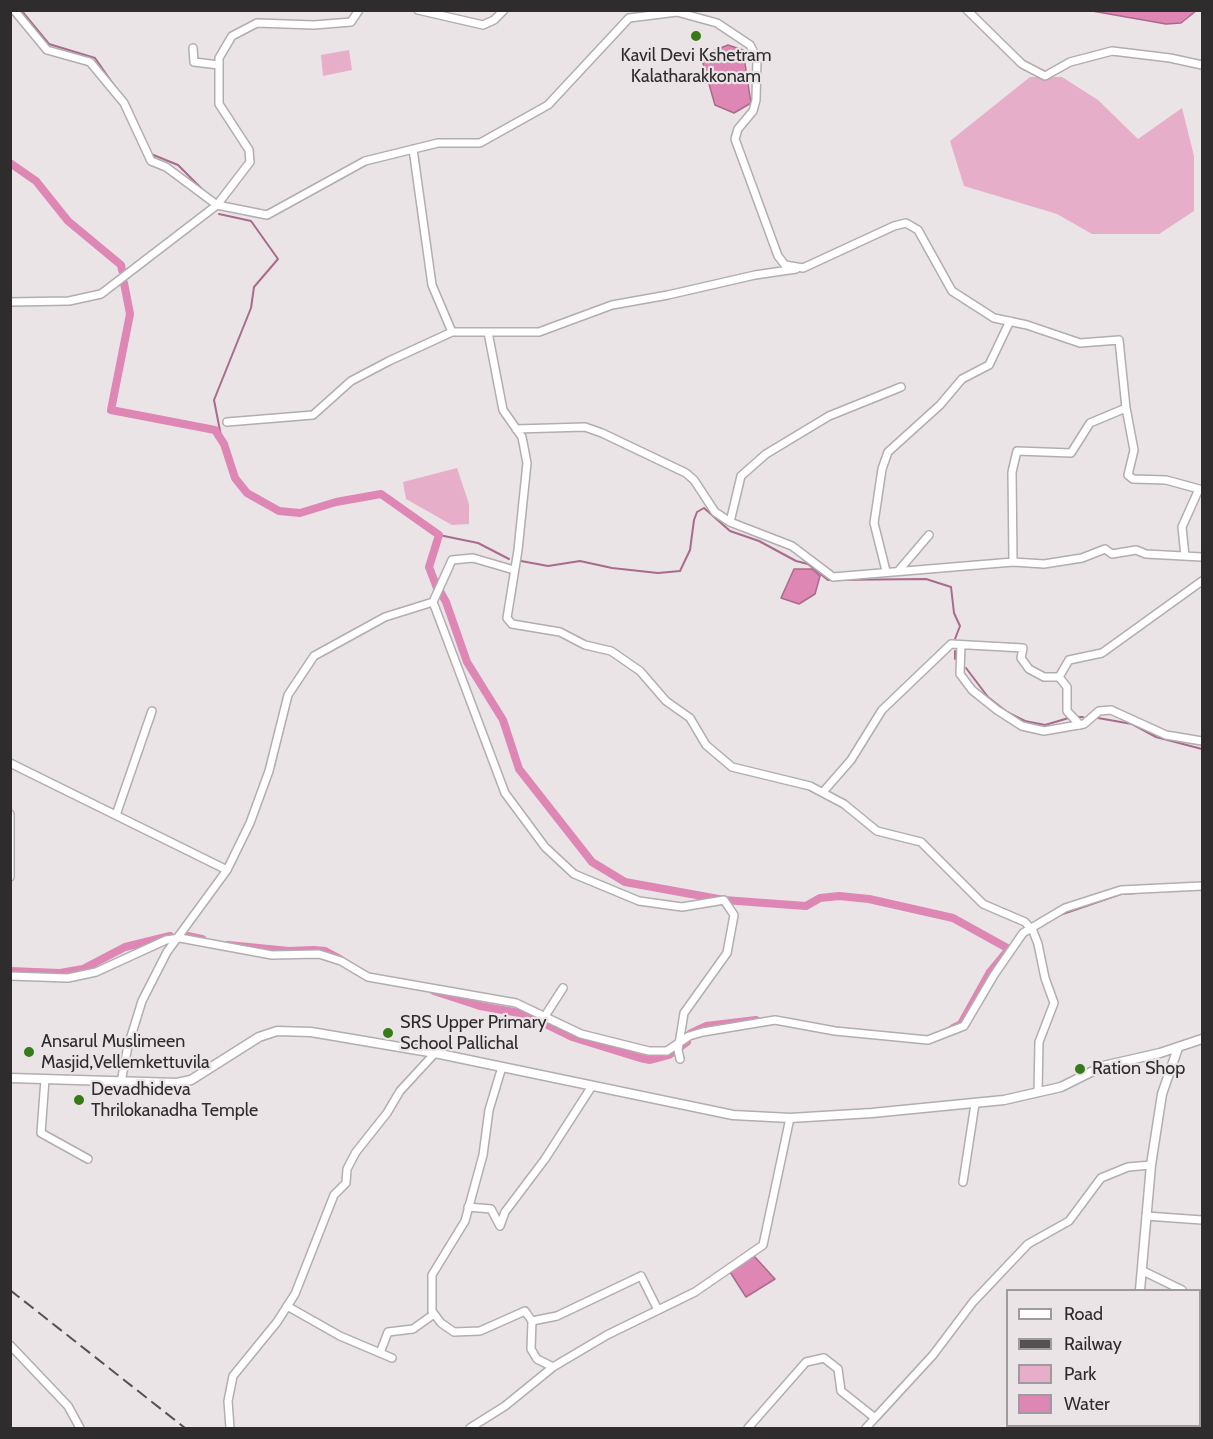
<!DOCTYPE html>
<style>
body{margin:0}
#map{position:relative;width:1213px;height:1439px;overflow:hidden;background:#eae4e7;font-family:Cabin,sans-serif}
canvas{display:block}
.frame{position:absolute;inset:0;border:12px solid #2e2c2d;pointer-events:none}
.legend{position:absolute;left:1006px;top:1289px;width:195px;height:138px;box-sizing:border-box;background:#eae4e7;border:2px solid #9f9a9d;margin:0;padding:8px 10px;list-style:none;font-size:18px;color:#2e2c2d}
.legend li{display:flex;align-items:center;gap:12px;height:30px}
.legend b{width:30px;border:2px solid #9f9a9d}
</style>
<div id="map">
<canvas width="1213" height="1439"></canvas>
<div class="frame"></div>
<ul class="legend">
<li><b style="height:8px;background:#fff"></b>Road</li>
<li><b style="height:8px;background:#545152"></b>Railway</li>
<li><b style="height:16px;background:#e6aec9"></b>Park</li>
<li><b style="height:16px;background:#de86b4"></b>Water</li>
</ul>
</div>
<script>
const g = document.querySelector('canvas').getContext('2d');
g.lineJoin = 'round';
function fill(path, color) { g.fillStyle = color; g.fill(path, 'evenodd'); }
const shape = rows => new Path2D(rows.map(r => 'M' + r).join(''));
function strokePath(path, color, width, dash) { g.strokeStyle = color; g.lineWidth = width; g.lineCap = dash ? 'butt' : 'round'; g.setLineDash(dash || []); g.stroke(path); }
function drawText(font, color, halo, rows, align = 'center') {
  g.font = font + ' Cabin,sans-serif'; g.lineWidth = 4.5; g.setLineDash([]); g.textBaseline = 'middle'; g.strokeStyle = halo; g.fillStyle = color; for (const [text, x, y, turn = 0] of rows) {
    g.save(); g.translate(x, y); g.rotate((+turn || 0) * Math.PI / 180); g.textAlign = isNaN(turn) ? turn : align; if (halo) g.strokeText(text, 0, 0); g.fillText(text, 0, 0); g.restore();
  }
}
fill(shape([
 [349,50,352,70,323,76,321,55],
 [1030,77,1062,77,1098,100,1138,139,1182,108,1194,156,1194,211,1159,234,1092,234,1057,214,964,186,950,141],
 [457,468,469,504,469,524,452,525,406,499,403,482]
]), '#e6aec9');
const water = shape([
 [1092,11,1196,10,1196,11,1181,23,1166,24,1092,11],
 [728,45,743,50,751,103,734,113,715,105,702,60,713,51,728,45],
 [794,569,812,569,820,576,815,594,799,604,781,598,794,569],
 [754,1256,775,1279,746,1297,728,1269,754,1256]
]);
fill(water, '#de86b4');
strokePath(water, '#a96b8c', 1.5);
strokePath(shape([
 [21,10,49,44,95,58,118,91],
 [129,105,151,154,178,165,202,189],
 [219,214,251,221,278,259,254,287,251,308,214,400,222,441],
 [439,535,478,543,509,559],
 [521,561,548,566,580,561,612,568,658,573,680,571,690,550,694,520,697,512,704,508,730,531,759,541,796,561,808,564,828,580,926,579,951,587,954,613,960,626,955,639],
 [955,651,955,659],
 [966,668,988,697,1007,712,1025,721,1045,725,1072,717,1083,717],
 [1098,718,1132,724,1156,737,1202,749],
 [1182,890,1202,890],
 [1060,915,1121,894,1137,893]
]), '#a96b8c', 2);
strokePath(shape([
 [10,163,36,181,68,221,121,265,122,270],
 [124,283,130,314,111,410,215,430,224,444,235,478,247,493,279,511,300,513,336,502,381,494,439,535,429,567,437,588],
 [441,593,446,602,467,662,503,720,519,769,592,862,625,882,724,900,806,906,820,898,839,896,869,899,953,918,1009,949,990,972,961,1024,953,1028],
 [183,935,202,939],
 [228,945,289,951,314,950,325,951,340,959],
 [10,971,60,973,83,969,125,947,170,936],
 [434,991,480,1006,525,1014,572,1037,640,1058,650,1060,669,1055,687,1042],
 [691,1033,706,1026,756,1020]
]), '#de86b4', 8);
const minor = shape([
 [14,10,47,50,90,62,124,103,151,161,166,167,217,205,267,215,365,161,438,143,480,143,548,105,629,18,677,12,717,23,750,45,757,58,756,100,753,111,738,129,735,139,778,256,785,265,803,268,894,226,906,223,918,230,952,291,994,318,1027,325,1080,343,1119,340,1126,408,1090,423,1071,453,1017,451,1012,472,1013,562,833,577,792,546,730,522,715,512,694,480,686,473,602,433,585,427,516,429],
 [418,10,483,25,494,20,504,10],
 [967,10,1022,64,1045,76,1070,62,1112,51,1170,58,1202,65],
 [193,48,194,62,219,65],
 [413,149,432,285,452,332],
 [796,269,755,275,668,295,612,305,539,332,488,332,503,410,522,437,527,463,518,550,507,618,512,624,560,632,585,645,611,651,640,671,666,701,690,718,706,745,732,767,810,786,844,804,877,831,921,842,983,904,1025,922,1033,931,1038,944,1045,978,1054,1003,1039,1042,1038,1092],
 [10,302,69,301,101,294,217,205,250,162,249,150,219,104,219,58,232,36,257,23,314,25,351,22,359,10],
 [1126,408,1134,450,1128,475,1133,479,1166,480,1199,489,1182,527,1185,556],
 [227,422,313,415,351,381,389,361,452,332,488,332],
 [730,522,741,476,766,454,829,416,901,387],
 [1013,562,1044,564,1082,558,1105,549,1112,554,1136,550,1146,554,1202,557],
 [900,569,929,535],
 [886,571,874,523,882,469,888,452,940,405,962,379,989,365,1010,321],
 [433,602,505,793,545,847,574,874,639,901,682,907,724,900,734,915,727,953,684,1013,678,1050,680,1059],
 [961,645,960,674,972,690,997,710,1022,726,1044,731,1084,724,1099,711,1111,710,1166,735,1202,741],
 [1059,677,1069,660,1102,653,1202,581],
 [1059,677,1067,687,1067,711,1080,725],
 [10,763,227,870],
 [823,792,851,760,882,710,951,644,1023,648,1021,658,1029,669,1044,677,1059,677],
 [10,814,10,877],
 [116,815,152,711],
 [10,976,68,978,96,972,166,940,180,938,272,955,319,954,341,961,368,977,516,1003,581,1034,649,1051,667,1051,689,1036,703,1032,775,1020,835,1031,928,1040,964,1026,994,975,1023,933,1065,908,1121,890,1202,886],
 [545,1016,563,988],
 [502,1067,489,1110,483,1155,465,1221,432,1275,432,1311,441,1323,454,1332,480,1331,525,1311,532,1321,531,1349,537,1359,553,1367],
 [45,1079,41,1133,88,1159],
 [121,1082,128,1046,142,1001,167,952,227,870,250,823,269,771,288,695,314,656,385,617,433,602,452,560,473,558,514,570],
 [963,1182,975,1104],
 [468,1207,491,1209,500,1226,505,1212,545,1159,592,1086],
 [1146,1216,1202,1220],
 [1143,1271,1182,1290],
 [1200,1302,1202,1304],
 [287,1306,340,1336,392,1358],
 [532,1321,557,1316,641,1276,658,1310],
 [10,1345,68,1406,80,1428],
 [380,1353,388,1332,413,1329,434,1314],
 [230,1428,228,1401,233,1376,277,1322,295,1294,334,1195,346,1183,347,1169,356,1152,387,1113,400,1091,435,1053],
 [470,1428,505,1406,553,1367,607,1335,695,1292,763,1245,790,1118],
 [748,1428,806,1362,824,1358,838,1369,841,1391,875,1418,933,1355,973,1302,1028,1244,1069,1221,1101,1178,1128,1167,1151,1165],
 [866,1428,875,1418]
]);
const tertiary = shape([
 [10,1078,177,1083,191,1080,259,1037,277,1031,311,1032,435,1053,733,1115,790,1118,872,1113,1004,1100,1061,1087,1103,1066,1160,1053,1202,1039],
 [1140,1290,1151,1165,1162,1094,1178,1048],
 [1061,1428,1062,1426]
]);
strokePath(minor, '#b2adaf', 10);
strokePath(tertiary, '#b2adaf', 11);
strokePath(minor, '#fff', 7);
strokePath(tertiary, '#fff', 8);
strokePath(shape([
 [10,1290,185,1428]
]), '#545152', 2, [12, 6]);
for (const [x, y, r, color] of [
 [696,36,6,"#377a1a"],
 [388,1033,6,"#377a1a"],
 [29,1052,6,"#377a1a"],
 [1080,1069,6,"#377a1a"],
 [79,1100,6,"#377a1a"]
]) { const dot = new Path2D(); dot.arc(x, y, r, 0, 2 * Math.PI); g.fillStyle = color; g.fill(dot); strokePath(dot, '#eae4e7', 2); }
drawText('18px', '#2e2c2d', '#eae4e7', [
 ["Kavil Devi Kshetram",696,56,"center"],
 ["Kalatharakkonam",696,77,"center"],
 ["SRS Upper Primary",400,1023],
 ["School Pallichal",400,1044],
 ["Ansarul Muslimeen",41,1042],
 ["Masjid,Vellemkettuvila",41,1063],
 ["Ration Shop",1092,1069],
 ["Devadhideva",91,1090],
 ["Thrilokanadha Temple",91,1111]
], 'left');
</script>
